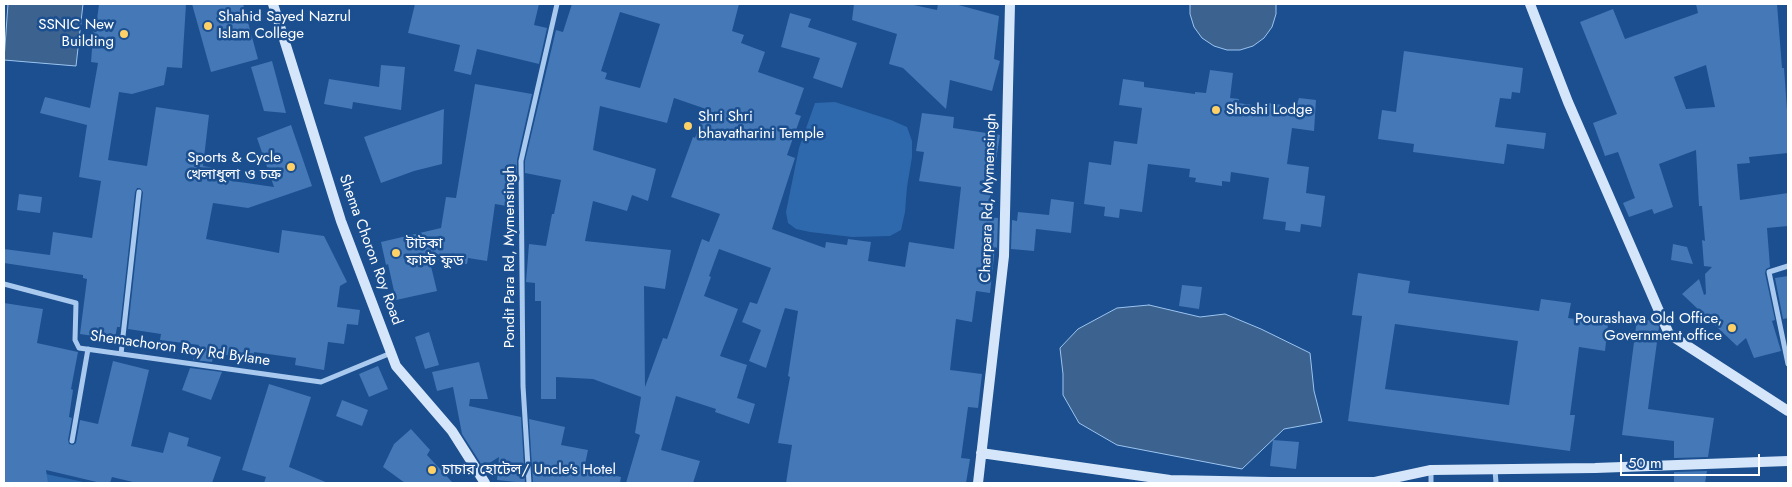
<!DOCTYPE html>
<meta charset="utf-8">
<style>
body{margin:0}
#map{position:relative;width:1792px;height:487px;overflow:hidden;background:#1b4f8f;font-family:Jost,sans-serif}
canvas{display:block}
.frame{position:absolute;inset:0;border:5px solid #fff;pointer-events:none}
.scale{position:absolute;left:1620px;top:454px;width:140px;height:22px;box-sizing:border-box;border:2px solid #fff;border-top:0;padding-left:6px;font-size:15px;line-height:18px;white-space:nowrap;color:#fff;-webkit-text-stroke:4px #1b4f8f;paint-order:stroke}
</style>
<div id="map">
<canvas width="1792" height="487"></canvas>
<div class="frame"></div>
<div class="scale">50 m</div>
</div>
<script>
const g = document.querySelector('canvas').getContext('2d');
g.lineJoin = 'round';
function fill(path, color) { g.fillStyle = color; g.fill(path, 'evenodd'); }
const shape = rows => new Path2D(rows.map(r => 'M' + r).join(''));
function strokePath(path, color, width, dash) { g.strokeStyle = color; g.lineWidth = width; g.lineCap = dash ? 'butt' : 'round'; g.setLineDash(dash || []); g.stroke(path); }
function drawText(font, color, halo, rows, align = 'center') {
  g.font = font + ' Jost,"Noto Sans Bengali",sans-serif'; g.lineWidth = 5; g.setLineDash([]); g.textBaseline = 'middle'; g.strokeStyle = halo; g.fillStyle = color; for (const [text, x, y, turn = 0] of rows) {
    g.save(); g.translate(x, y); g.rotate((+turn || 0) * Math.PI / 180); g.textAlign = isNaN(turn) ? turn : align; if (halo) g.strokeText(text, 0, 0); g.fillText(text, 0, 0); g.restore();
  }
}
fill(shape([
 [835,102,891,120,907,127,912,141,912,157,907,187,905,212,901,230,890,236,852,237,810,232,796,229,788,223,786,212,799,148,815,103],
 [4,465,88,483,4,483]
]), '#2e69ad');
const water = shape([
 [8,4,83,4,76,66,4,60,8,4],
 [1190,4,1276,4,1276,14,1272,27,1264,38,1253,46,1240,50,1227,50,1214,46,1202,38,1194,27,1190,14,1190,4],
 [1149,305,1200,317,1225,314,1261,329,1310,353,1314,391,1322,422,1284,429,1242,469,1117,445,1079,423,1063,395,1063,374,1060,348,1078,329,1117,308,1149,305]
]);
fill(water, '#3c6290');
strokePath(water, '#9cc4f0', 1);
fill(shape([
 [99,4,186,4,182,68,167,67,164,85,132,94,119,92,108,160,147,166,156,107,209,115,203,166,214,168,212,178,274,187,257,138,291,125,312,186,248,208,213,203,206,239,279,253,282,230,324,236,347,282,340,286,337,307,360,310,358,325,347,324,344,344,328,342,324,370,295,365,296,358,254,352,253,359,214,353,212,362,193,360,199,345,160,340,161,334,128,329,143,192,140,188,137,188,135,192,120,327,117,327,115,339,80,334,87,279,83,278,83,275,4,263,4,249,50,255,53,232,92,238,101,181,79,177,87,125,40,113,45,97,90,108,98,63,91,62,94,21,97,20],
 [192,4,243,4,258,59,211,72],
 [415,4,539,4,534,25,547,28,539,64,477,49,471,75,454,71,460,45,408,33],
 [572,4,739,4,732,31,744,35,741,43,765,52,758,72,804,88,795,114,801,116,787,155,795,158,772,229,825,248,826,242,847,245,848,239,871,242,868,261,905,267,909,242,954,249,961,187,919,181,924,152,916,151,922,113,954,117,953,128,1000,135,987,217,998,218,997,248,995,247,990,293,976,291,972,322,956,319,950,370,982,374,978,408,968,407,961,458,970,459,966,483,786,483,792,445,778,443,790,377,788,376,798,311,785,308,766,368,749,361,761,330,742,322,750,302,757,304,771,268,719,249,709,276,711,277,704,296,738,309,720,356,747,365,737,398,755,404,749,424,715,412,716,409,676,396,661,450,700,461,693,483,626,483,640,435,635,433,641,397,593,379,556,377,556,399,541,399,541,301,535,301,535,283,526,282,529,244,546,246,552,214,554,214,561,180,525,173,525,161,556,30,563,32],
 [620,12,660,24,640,88,605,79,607,73,601,71],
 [674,98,706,109,695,138,693,137,671,197,720,214,709,242,702,239,667,339,663,338,645,387,644,286,665,289,671,250,585,241,593,201,627,211,632,195,648,201,656,169,593,150,600,106,667,123],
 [854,4,909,4,937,10,938,4,955,4,999,16,994,59,1000,61,992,91,950,80,946,109,903,68,889,64,897,34,852,20],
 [1696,4,1777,4,1782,68,1784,68,1788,124,1788,153,1749,157,1750,163,1737,164,1740,200,1788,193,1788,226,1767,228,1770,267,1766,269,1765,273,1775,320,1772,321,1781,351,1754,358,1746,338,1737,346,1682,294,1699,279,1704,295,1706,294,1705,274,1712,267,1704,266,1702,240,1705,241,1702,206,1699,206,1696,150,1659,164,1673,207,1654,214,1652,209,1629,217,1623,203,1635,198,1618,152,1605,156,1593,123,1617,114,1580,22,1613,9,1625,39,1698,13],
 [1706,65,1715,107,1686,109,1674,77],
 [790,13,811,19,808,27,857,43,842,88,813,78,820,58,781,47],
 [1404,51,1523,68,1520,93,1512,92,1511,99,1500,98,1495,127,1546,133,1544,149,1507,144,1504,164,1413,152,1414,144,1378,139,1382,110,1396,112],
 [272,61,286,113,264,111,251,67],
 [381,65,405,67,401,110,353,102,352,109,324,104,329,79,379,87],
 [1210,70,1233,73,1230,98,1239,99,1238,103,1267,107,1268,103,1296,107,1299,98,1316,100,1314,131,1292,128,1287,164,1309,167,1306,193,1325,196,1321,227,1301,224,1300,232,1285,230,1286,222,1263,219,1269,178,1231,172,1230,182,1222,181,1222,186,1195,182,1196,178,1189,177,1190,169,1148,164,1142,212,1120,209,1119,218,1104,216,1105,207,1084,204,1089,162,1111,165,1114,141,1137,144,1142,108,1119,105,1123,79,1144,82,1144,87,1195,94,1195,92,1206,93],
 [475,84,532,94,517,160,517,174,512,207,495,204,487,261,468,258,467,264,429,258,437,291,396,300,388,264,386,265,381,242,441,228,446,197,456,198],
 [444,109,442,164,414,171,381,183,364,137],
 [19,194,42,197,40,213,17,210],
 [1051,199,1074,202,1071,233,1036,229,1034,251,1011,249,1012,220,1017,221,1018,212,1049,215],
 [1673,244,1687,247,1693,264,1671,260],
 [1358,273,1410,281,1408,293,1539,311,1541,299,1571,303,1568,318,1608,324,1605,351,1579,347,1570,415,1575,415,1570,451,1348,421,1362,316,1352,315],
 [1395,324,1518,341,1509,405,1385,389],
 [1788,276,1788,318,1783,319,1775,278],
 [1182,285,1202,287,1199,309,1179,306],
 [4,303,43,309,37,343,78,352,71,389,73,390,69,417,72,418,68,440,69,444,73,445,76,443,80,420,98,424,113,361,149,370,131,446,163,453,169,432,189,438,187,446,221,457,212,483,137,483,112,477,110,483,101,483,46,470,48,483,4,483],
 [1637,319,1656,321,1659,327,1648,409,1714,418,1708,457,1674,458,1674,441,1622,435],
 [429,332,439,365,425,369,415,337],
 [479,362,488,399,470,399,469,406,521,417,525,483,497,480,499,457,483,467,462,434,453,387,437,391,432,372],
 [378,366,388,389,369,397,359,374],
 [190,368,222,372,211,400,182,390],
 [269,384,311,397,289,467,328,483,264,483,266,477,242,470],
 [342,400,368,410,362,426,336,416],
 [529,419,565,427,561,445,588,450,584,469,621,477,620,483,533,483],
 [411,429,430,450,427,455,453,483,405,483,383,467,394,444],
 [1273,440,1299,442,1296,469,1270,466],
 [1707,471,1705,483,1674,483,1674,472]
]), '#4478b7');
strokePath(shape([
 [1788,266,1769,272,1788,364],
 [4,284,76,303,75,340,79,348,321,382,391,353],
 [121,354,139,192],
 [72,441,88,349],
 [1495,470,1496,483],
 [529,483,523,386,521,161,557,4],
 [1431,483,1431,470]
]), '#a9c9ee', 5);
strokePath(shape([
 [273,4,341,221,396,366,452,431,485,483],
 [1530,4,1568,102,1669,334,1788,411],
 [981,453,1170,480,1270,482,1375,482,1431,470,1595,468,1788,461],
 [978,483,1004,256,1010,4]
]), '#d6e6fa', 10);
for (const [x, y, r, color] of [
 [208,26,5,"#ffd166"],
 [124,34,5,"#ffd166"],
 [1216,110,5,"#ffd166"],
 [688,126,5,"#ffd166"],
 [291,167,5,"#ffd166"],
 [396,253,5,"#ffd166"],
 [1732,328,5,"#ffd166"],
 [432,470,5,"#ffd166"]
]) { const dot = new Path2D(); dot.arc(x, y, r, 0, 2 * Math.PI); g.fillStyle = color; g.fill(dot); strokePath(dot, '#1b4f8f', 2); }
drawText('15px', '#fff', '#1b4f8f', [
 ["Shahid Sayed Nazrul",218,17],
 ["Islam College",218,34],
 ["SSNIC New",114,25,"right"],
 ["Building",114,42,"right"],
 ["Shoshi Lodge",1226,110],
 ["Shri Shri",698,117],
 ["bhavatharini Temple",698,134],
 ["Sports & Cycle",281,158,"right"],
 ["খেলাধুলা ও চক্র",281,175,"right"],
 ["টাটকা",406,244],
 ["ফাস্ট ফুড",406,261],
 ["Pourashava Old Office,",1722,319,"right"],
 ["Government office",1722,336,"right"],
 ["চাচার হোটেল/ Uncle's Hotel",442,470]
], 'left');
drawText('15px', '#fff', '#1b4f8f', [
 ["Charpara Rd, Mymensingh",989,198,-88],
 ["Shema Choron Roy Road",370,250,70],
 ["Pondit Para Rd, Mymensingh",510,257,-90],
 ["Shemachoron Roy Rd Bylane",180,349,8]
]);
</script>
